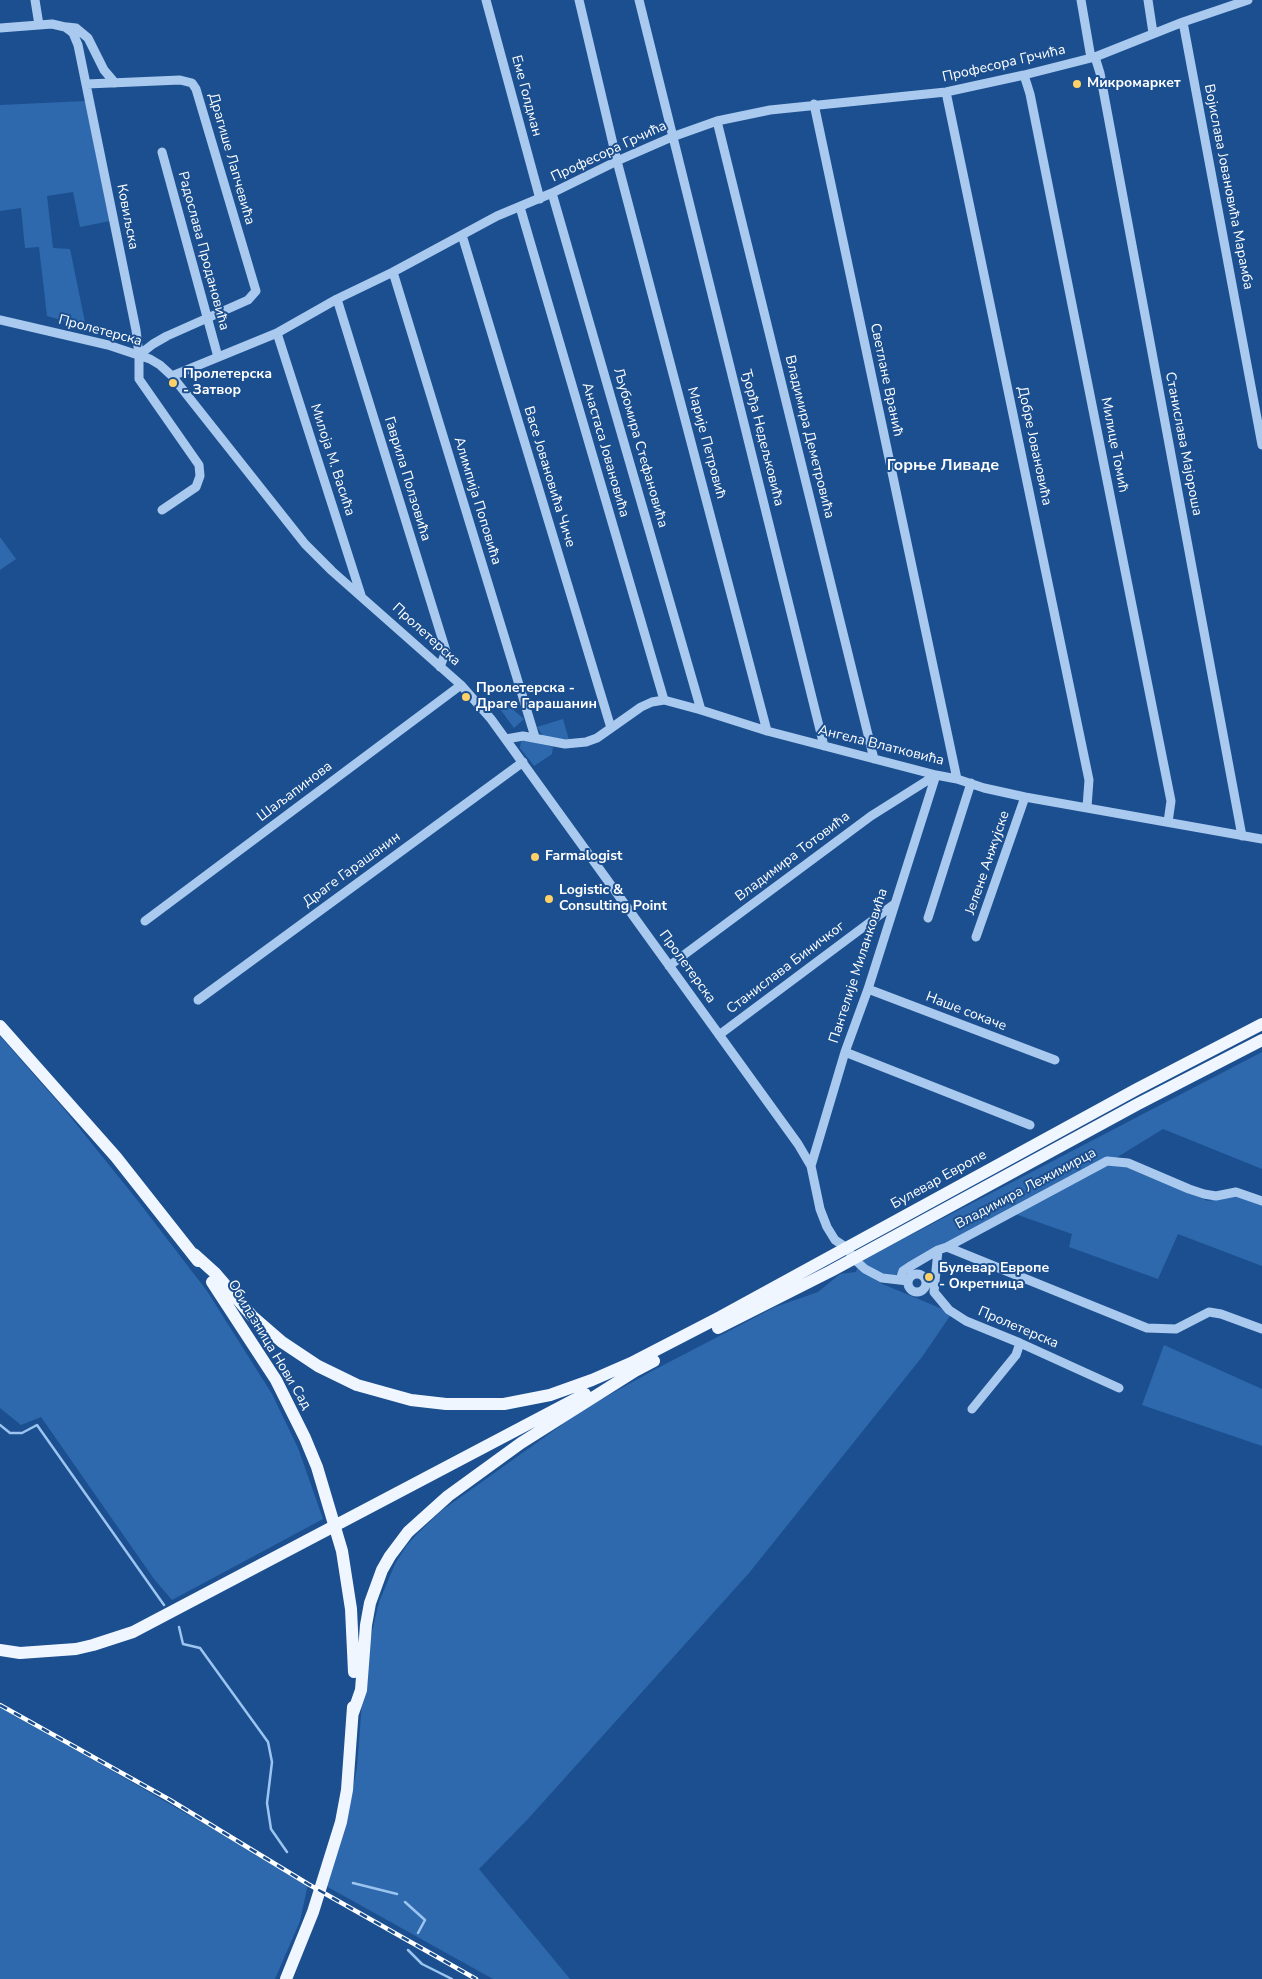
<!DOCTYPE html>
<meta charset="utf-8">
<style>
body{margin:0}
canvas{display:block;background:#1b4f8f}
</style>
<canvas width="1262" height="1979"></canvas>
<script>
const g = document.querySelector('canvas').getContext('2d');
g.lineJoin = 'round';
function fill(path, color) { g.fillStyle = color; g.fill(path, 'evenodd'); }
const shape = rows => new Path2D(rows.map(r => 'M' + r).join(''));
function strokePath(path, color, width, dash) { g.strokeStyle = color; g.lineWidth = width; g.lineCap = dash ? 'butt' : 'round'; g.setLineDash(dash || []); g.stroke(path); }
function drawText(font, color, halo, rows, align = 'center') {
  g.font = font + ' "Nunito Sans",sans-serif'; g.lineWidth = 4; g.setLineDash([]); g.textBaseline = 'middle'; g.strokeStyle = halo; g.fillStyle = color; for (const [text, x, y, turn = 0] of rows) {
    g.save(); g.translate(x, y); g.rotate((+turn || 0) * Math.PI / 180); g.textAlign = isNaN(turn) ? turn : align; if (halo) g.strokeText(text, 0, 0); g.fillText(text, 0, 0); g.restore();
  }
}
fill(shape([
 [86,101,110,221,80,227,73,192,47,196,53,248,70,249,86,327,47,316,39,247,25,248,21,208,0,211,0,105],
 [0,537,16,559,0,570],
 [502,700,524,719,514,728,497,705],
 [563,719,569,740,543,736,537,727],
 [521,741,528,741,553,747,552,754,534,766,520,748],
 [0,1036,64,1109,138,1201,207,1291,272,1394,298,1448,323,1519,172,1600,154,1579,41,1417,21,1425,0,1408],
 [1262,1052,1262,1169,1163,1129,1111,1161,1208,1201,1243,1194,1262,1201,1262,1266,1178,1234,1158,1279,1069,1247,1072,1234,1015,1214,880,1283,952,1313,922,1357,749,1573,527,1820,479,1869,570,1979,493,1979,326,1886,348,1812,357,1768,365,1662,379,1602,395,1564,407,1545,417,1534,441,1511,584,1409,654,1370,775,1307,818,1292,840,1274,856,1272,859,1262],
 [1164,1345,1262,1389,1262,1446,1142,1405],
 [0,1706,308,1884,300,1921,275,1979,0,1979]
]), '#2e69ad');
strokePath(shape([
 [0,1425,10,1433,22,1433,37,1425,164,1605],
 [179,1627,183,1644,200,1648,268,1742,272,1762,267,1803,271,1829,287,1852],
 [353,1883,397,1894],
 [405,1902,425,1920,418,1933],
 [408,1950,422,1964,452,1979]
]), '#9cc4f0', 2.5);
strokePath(shape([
 [35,0,39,25],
 [486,0,540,199],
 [579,0,617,161,767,731],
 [639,0,824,746],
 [1081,0,1091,58],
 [1148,0,1153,33],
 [1183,22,1262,445],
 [67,27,76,28,88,38,104,70,115,83],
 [0,28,52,24,65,27,73,33,78,45,136,330,139,355,139,379,199,465,200,476,196,487,162,510],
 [1095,57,1100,73,1242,836],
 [1024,75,1030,94,1171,801,1168,822],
 [87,84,180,80,192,83,196,89,256,291,248,300,167,336,153,344,139,355],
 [946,92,1089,780,1087,807],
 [814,104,957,779],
 [717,121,874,759],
 [162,152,218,357],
 [552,193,701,710],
 [520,207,664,700],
 [462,235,611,728],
 [393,272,535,737],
 [337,299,446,651,440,667],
 [0,320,108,345,150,359,160,365,172,376,305,544,332,571,461,685,491,719,798,1144,811,1166,820,1209,827,1227,835,1240,847,1248,854,1259,865,1269,882,1278,908,1281],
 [277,333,361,595],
 [172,376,277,333,337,299,393,272,497,216,552,193,617,161,672,137,717,121,770,110,946,92,1024,75,1095,57,1183,22,1248,0],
 [506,739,523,736,565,744,586,742,597,738,641,707,652,702,664,700,701,710,767,731,936,775,957,779,984,788,1025,797,1262,839],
 [928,918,971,783],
 [145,921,461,685],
 [976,937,1025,797],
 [669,966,871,816,936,775],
 [868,989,1055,1060],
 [198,1000,523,762],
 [719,1035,893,905],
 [845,1052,1030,1125],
 [811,1166,845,1052,868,989,936,775],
 [947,1247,1147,1328,1176,1329,1209,1312,1221,1314,1262,1329],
 '908 1283a9 9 0 1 1 18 0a9 9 0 1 1-18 0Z',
 [900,1280,903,1271,909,1267,938,1250],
 [1119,1388,1020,1343,966,1321,949,1310,934,1292,938,1250,947,1247,1107,1161,1128,1163,1189,1189,1204,1194,1216,1196,1236,1192,1262,1201],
 [972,1409,1016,1355,1020,1343]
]), '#a9c9ee', 9);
strokePath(shape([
 [0,1026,116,1157,198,1261],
 [194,1254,215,1273,252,1316,282,1342,318,1366,357,1385,411,1400,446,1404,504,1404,550,1395,592,1380,631,1363,720,1317,1137,1089,1262,1024],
 [212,1282,276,1380,305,1438,317,1467,342,1551,351,1609,354,1672],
 [718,1328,831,1271,1138,1104,1262,1040],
 [0,1650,20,1653,76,1649,93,1645,133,1632,585,1394],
 [353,1713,361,1690,366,1625,370,1603,382,1570,390,1556,408,1532,448,1496,521,1443,635,1371,654,1361],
 [286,1979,313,1912,341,1822,347,1790,353,1707]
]), '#f0f6ff', 12);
const rail = shape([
 [0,1705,170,1800,308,1884,476,1979]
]);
strokePath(rail, '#fff', 4.5);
strokePath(rail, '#1b4f8f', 2.5, [8]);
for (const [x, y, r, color] of [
 [1077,84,5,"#ffd166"],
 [173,383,5,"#ffd166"],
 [466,697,5,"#ffd166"],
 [535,857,5,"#ffd166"],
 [549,899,5,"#ffd166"],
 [929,1277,5,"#ffd166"]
]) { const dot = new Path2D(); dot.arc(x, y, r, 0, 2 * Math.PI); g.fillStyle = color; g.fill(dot); strokePath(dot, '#1b4f8f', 2); }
drawText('14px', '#fff', '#1b4f8f', [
 ["Професора Грчића",1004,64,-13],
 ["Еме Голдман",526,96,75],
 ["Професора Грчића",609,152,-25],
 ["Драгише Лапчевића",231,159,74],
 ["Војислава Јовановића Марамба",1228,187,79],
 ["Ковиљска",127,217,79],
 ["Радослава Продановића",203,251,75],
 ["Пролетерска",100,331,15],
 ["Светлане Вранић",886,380,78],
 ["Владимира Деметровића",809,437,76],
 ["Ђорђа Недељковића",762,438,76],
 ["Марије Петровић",706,443,75],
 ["Станислава Мајороша",1183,444,79],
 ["Милице Томић",1114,445,79],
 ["Добре Јовановића",1034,446,78],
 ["Љубомира Стефановића",640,448,74],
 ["Анастаса Јовановића",605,450,74],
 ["Милоја М. Васића",332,460,72],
 ["Васе Јовановића Чиче",549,477,73],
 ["Гаврила Ползовића",407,479,73],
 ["Алимпија Поповића",477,501,73],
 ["Пролетерска",426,635,42],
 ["Ангела Влатковића",881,746,14],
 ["Шаљапинова",295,792,-37],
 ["Владимира Тотовића",793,857,-37],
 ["Јелене Анжујске",988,863,-71],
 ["Драге Гарашанин",352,870,-36],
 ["Пантелије Миланковића",859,966,-72],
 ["Пролетерска",687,967,54],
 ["Станислава Биничког",786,968,-37],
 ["Наше сокаче",966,1012,21],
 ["Булевар Европе",939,1180,-29],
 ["Владимира Лежимирца",1026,1189,-28],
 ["Пролетерска",1018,1328,23],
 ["Обилазница Нови Сад",269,1345,59]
]);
drawText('bold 14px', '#fff', '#1b4f8f', [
 ["Микромаркет",1087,84],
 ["Пролетерска",183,375],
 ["- Затвор",183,391],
 ["Пролетерска -",476,689],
 ["Драге Гарашанин",476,705],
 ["Farmalogist",545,857],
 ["Logistic &",559,891],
 ["Consulting Point",559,907],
 ["Булевар Европе",939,1269],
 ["- Окретница",939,1285]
], 'left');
drawText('bold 16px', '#fff', '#1b4f8f', [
 ["Горње Ливаде",943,466]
]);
</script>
